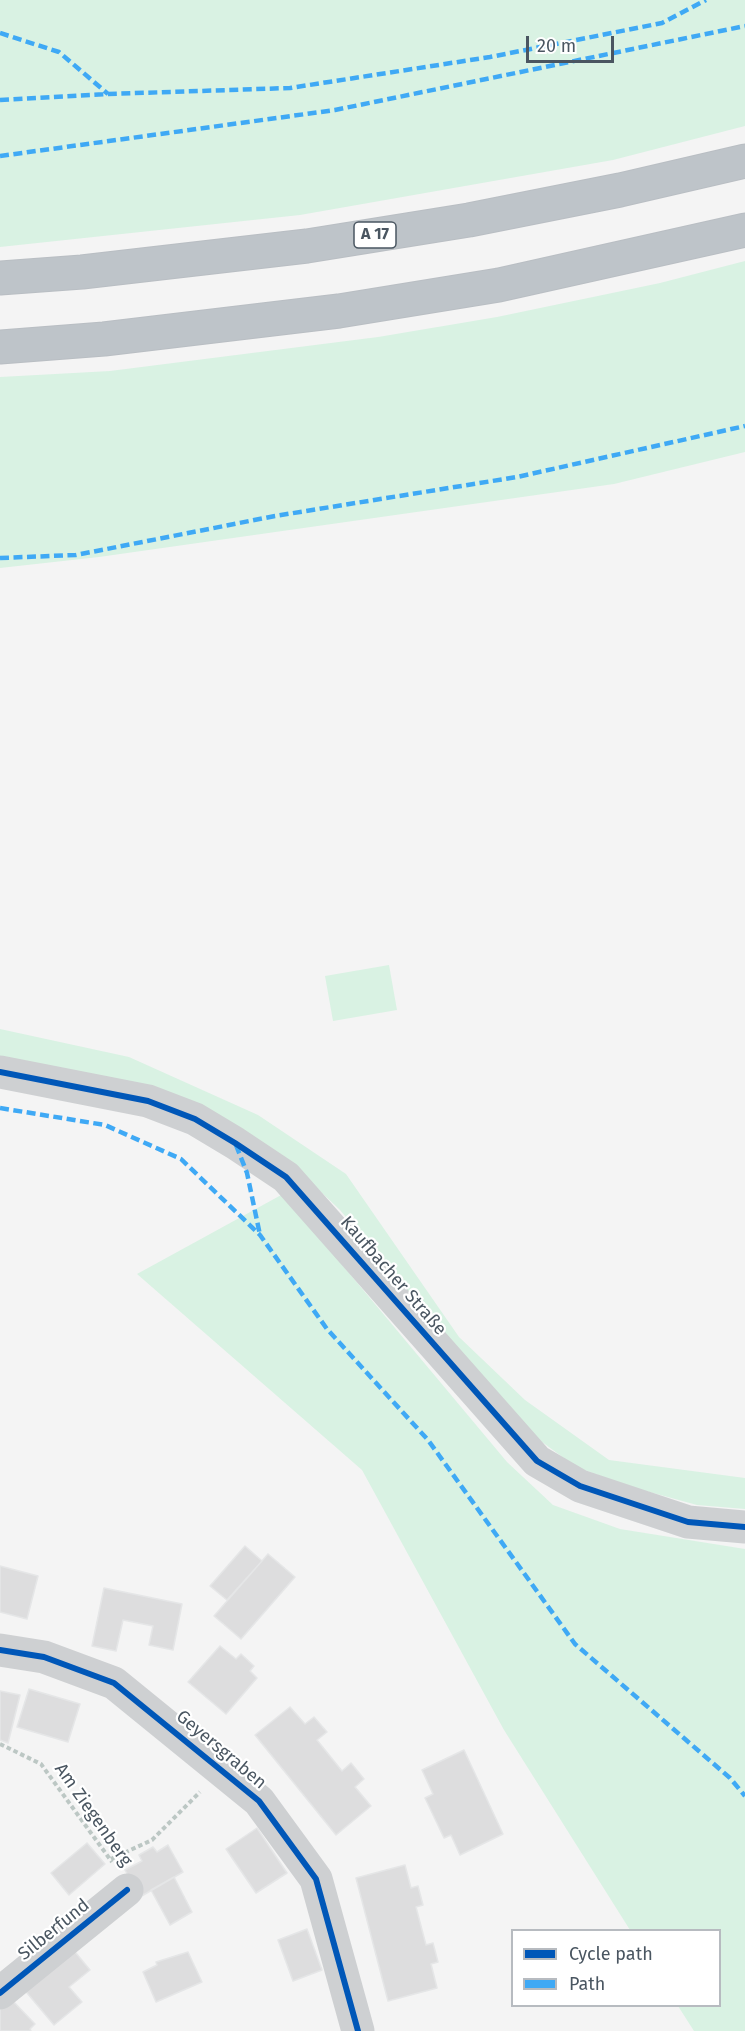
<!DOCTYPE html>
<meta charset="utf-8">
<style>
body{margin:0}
#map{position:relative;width:745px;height:2031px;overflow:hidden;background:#f4f4f4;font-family:"Fira Sans",sans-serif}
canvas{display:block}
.legend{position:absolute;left:511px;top:1929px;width:210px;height:78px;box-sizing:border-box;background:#fff;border:2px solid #b7bbc0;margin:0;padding:8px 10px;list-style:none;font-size:18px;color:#4a5661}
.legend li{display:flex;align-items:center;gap:12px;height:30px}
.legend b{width:30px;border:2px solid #b7bbc0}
.scale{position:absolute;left:526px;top:36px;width:88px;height:27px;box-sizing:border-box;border:3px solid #4a5661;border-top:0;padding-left:8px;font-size:18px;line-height:21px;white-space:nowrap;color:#4a5661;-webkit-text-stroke:4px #fff;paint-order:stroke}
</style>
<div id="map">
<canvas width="745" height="2031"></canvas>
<ul class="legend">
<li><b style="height:8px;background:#0057b8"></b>Cycle path</li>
<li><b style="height:8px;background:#3fa9f5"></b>Path</li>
</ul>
<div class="scale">20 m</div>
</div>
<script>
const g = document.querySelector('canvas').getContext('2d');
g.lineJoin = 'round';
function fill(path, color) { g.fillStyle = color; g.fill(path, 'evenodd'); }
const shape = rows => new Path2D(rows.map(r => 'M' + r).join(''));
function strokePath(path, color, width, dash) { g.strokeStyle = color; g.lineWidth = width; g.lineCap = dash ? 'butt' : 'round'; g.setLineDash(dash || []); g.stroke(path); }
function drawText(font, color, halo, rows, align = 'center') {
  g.font = font + ' "Fira Sans",sans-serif'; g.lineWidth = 4.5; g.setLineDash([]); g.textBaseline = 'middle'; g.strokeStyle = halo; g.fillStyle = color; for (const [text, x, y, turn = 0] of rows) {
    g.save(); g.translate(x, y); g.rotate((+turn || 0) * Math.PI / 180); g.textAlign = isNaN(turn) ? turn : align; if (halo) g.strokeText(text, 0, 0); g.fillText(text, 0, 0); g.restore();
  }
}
fill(shape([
 [0,0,745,0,745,126,613,160,300,215,0,247],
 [745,261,745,452,614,484,99,557,0,568,0,377,110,371,378,337,497,317,660,283],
 [389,965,397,1010,333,1021,325,976],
 [0,1029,129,1057,258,1115,346,1174,459,1337,525,1400,609,1460,745,1478,745,1509,697,1505,631,1487,576,1467,519,1425,340,1210,282,1155,138,1083,0,1056],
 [283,1194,507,1462,553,1505,620,1529,745,1549,745,2031,694,2031,678,2006,720,2006,720,1930,630,1930,504,1730,362,1470,137,1274]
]), '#d9f2e3');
const building = shape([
 [245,1546,262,1561,227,1600,210,1586,245,1546],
 [268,1554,295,1577,241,1639,214,1616,268,1554],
 [0,1566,38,1576,27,1619,0,1612,0,1566],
 [104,1588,182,1604,173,1650,149,1645,153,1626,123,1620,116,1651,92,1646,104,1588],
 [220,1646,236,1659,241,1654,254,1666,250,1671,257,1678,226,1714,188,1682,220,1646],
 [29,1689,80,1704,68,1742,17,1727,29,1689],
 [0,1691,20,1695,8,1743,0,1740,0,1691],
 [290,1707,305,1724,314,1717,327,1732,317,1740,342,1771,351,1763,364,1779,355,1787,371,1806,336,1835,255,1735,290,1707],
 [464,1750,503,1834,460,1855,451,1835,444,1838,425,1798,433,1794,422,1770,464,1750],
 [257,1828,287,1873,256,1893,226,1849,257,1828],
 [87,1843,105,1864,69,1895,51,1873,87,1843],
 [168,1845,183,1872,140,1897,125,1870,142,1861,139,1855,153,1847,157,1852,168,1845],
 [405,1865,411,1888,418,1886,423,1905,416,1907,426,1945,433,1943,438,1962,431,1964,437,1988,388,2001,356,1878,405,1865],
 [174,1877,192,1912,170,1925,151,1890,174,1877],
 [307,1929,322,1970,293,1981,278,1940,307,1929],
 [71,1947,90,1970,69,1987,82,2002,54,2025,22,1987,71,1947],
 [188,1952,202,1982,156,2002,143,1972,157,1965,156,1962,188,1952],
 [10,1998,35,2024,30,2029,31,2031,0,2031,0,2007,10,1998]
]);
fill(building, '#ddddde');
strokePath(building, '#e5e6e7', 1.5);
const highway = shape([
 [0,278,82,272,307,246,469,220,620,190,745,161],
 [0,347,104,339,339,311,499,285,745,230]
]);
strokePath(highway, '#b9bec3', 35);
strokePath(shape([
 [0,1744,41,1764,112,1862],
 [111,1859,152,1840,200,1792]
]), '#bcc7c4', 4, [4.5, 3]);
strokePath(shape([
 [0,1072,148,1101,195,1119,235,1143,286,1177,537,1461,580,1486,688,1522,745,1527],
 [0,1650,44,1657,114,1683,259,1801,316,1879,358,2031],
 [0,1993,127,1890]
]), '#ced0d2', 33);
strokePath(highway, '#bec4c9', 33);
strokePath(shape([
 [0,33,59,52,108,94],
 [0,100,108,94,290,88,490,57,662,23,706,0],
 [0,156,335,110,745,26],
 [0,558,76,555,275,516,517,477,745,426],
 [0,1108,105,1125,181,1159,260,1235,327,1329,428,1440,575,1644,730,1778,745,1796],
 [236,1145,247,1173,260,1235]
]), '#3fa9f5', 4.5, [9, 4.5]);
strokePath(shape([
 [0,1072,148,1101,195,1119,235,1143,286,1177,537,1461,580,1486,688,1522,745,1527],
 [0,1650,44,1657,114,1683,259,1801,316,1879,358,2031],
 [0,1993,127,1890]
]), '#0057b8', 6);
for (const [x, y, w] of [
 [375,235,42]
]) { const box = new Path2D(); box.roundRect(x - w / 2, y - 13, w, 26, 4.5); g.fillStyle = '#fff'; g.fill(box); strokePath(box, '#4a5661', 1.5); }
drawText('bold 16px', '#4a5661', null, [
 ["A 17",375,235]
]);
drawText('18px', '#4a5661', '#fff', [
 ["Kaufbacher Straße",393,1276,49],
 ["Geyersgraben",221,1750,40],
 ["Am Ziegenberg",93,1815,55],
 ["Silberfund",54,1930,-39]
]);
</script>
